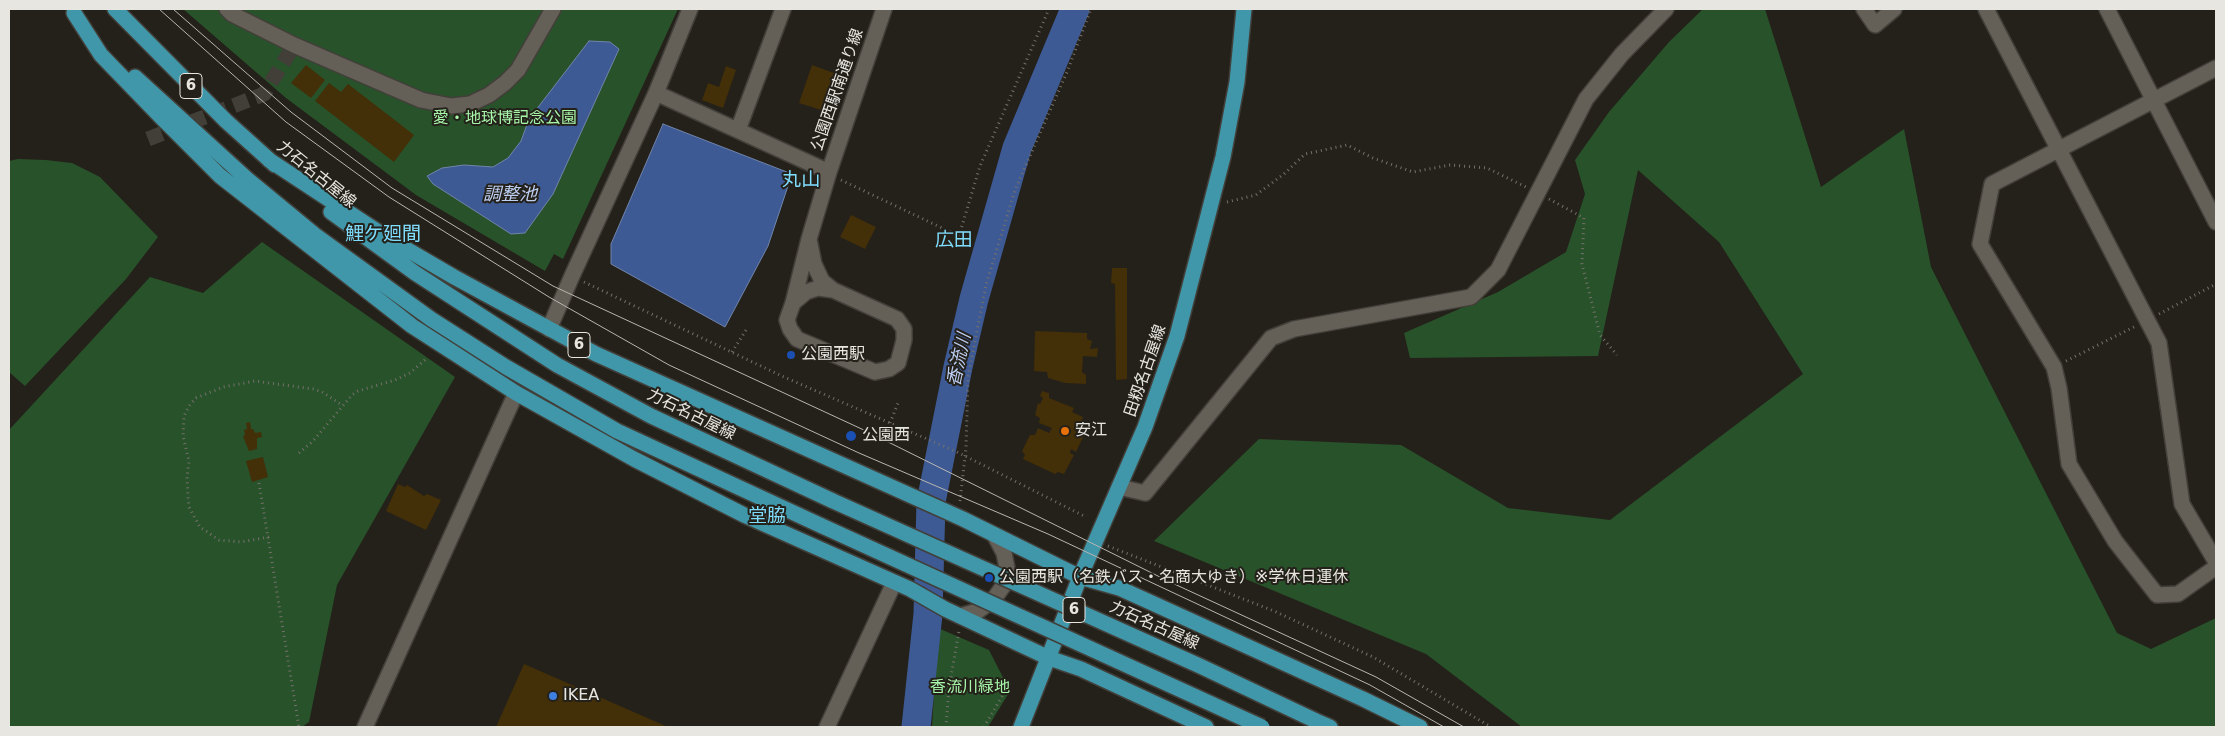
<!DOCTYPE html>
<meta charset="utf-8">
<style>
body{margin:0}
#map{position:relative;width:2225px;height:736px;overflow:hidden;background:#24211a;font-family:"DejaVu Sans",sans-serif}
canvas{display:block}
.frame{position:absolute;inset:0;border:10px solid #e8e6e1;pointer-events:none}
</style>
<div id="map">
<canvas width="2225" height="736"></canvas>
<div class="frame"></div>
</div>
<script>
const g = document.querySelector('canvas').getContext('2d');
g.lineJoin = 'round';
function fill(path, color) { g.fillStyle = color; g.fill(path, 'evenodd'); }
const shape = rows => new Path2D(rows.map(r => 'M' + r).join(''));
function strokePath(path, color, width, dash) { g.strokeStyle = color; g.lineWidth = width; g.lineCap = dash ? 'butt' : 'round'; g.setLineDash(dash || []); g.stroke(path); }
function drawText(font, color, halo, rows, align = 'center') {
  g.font = font + ' "DejaVu Sans","Noto Sans JP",sans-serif'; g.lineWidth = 4; g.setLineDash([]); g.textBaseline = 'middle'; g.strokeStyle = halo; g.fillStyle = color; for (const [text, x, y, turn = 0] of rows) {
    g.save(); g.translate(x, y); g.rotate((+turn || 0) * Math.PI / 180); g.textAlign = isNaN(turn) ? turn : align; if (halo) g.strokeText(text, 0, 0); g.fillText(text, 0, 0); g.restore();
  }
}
fill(shape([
 [183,9,678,9,563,259,554,254,545,271,416,195,286,98],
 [1703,9,1765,9,1821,187,1904,129,1931,267,2117,633,2151,649,2216,618,2216,727,1522,727,1426,654,1154,541,1259,439,1401,445,1508,508,1610,520,1803,374,1719,242,1638,170,1598,356,1410,358,1404,333,1498,292,1566,252,1585,194,1575,160,1609,112,1669,42],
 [18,159,46,160,72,163,100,177,158,237,126,279,25,386,9,372,9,161],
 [262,242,455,377,337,585,309,722,302,727,9,727,9,430,150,277,203,293],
 [938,628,989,650,1010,691,988,727,932,727]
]), '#28522a');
const water = shape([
 [589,41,610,42,619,49,553,194,525,233,511,234,433,184,427,176,442,168,464,165,493,167,508,158,521,141,529,119,589,41],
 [663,124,792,174,768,246,725,327,611,264,611,244,663,124]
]);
fill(water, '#3e5a94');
strokePath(water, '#7184ab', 1);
strokePath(shape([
 [916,727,928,614,931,502,958,367,974,299,1017,148,1075,9]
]), '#3e5a94', 29);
fill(shape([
 [306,65,325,80,311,98,291,83],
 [812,65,834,73,821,110,799,103],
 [726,66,736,70,723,108,702,100,708,83,719,87],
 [329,83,341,92,348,84,414,135,394,162,315,101],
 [851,215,876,227,865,249,840,237],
 [1112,268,1127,268,1127,379,1116,380,1115,284,1111,283],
 [1035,331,1087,333,1087,339,1092,341,1090,349,1098,348,1097,357,1083,356,1082,372,1086,375,1086,384,1065,383,1065,371,1065,383,1048,378,1047,372,1034,371],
 [1042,391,1049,393,1049,398,1074,408,1072,412,1083,417,1078,433,1084,435,1076,452,1071,449,1070,453,1074,455,1064,474,1058,472,1055,474,1023,459,1025,455,1022,451,1030,435,1035,435,1038,428,1049,433,1052,428,1039,423,1040,418,1035,415,1038,403,1040,404,1043,398,1040,396],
 [250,422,251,429,253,429,255,433,261,432,262,437,257,438,257,449,249,451,243,436,245,435,244,430,247,429,246,423],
 [263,457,268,477,252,482,246,461],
 [398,484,405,487,407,485,424,496,427,494,441,500,426,530,386,511],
 [524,664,668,727,496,727]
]), '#432f08');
strokePath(shape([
 [148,139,264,94,294,45]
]), '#413f38', 15, [15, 8]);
const minor = shape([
 [227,9,232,14,294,45,421,100,451,106,470,104,489,95,505,83,518,70,553,9],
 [1864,9,1875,25,1894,9],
 [1986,9,2159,343,2182,504,2216,562],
 [2107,9,2216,222],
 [2216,68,1992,184,1980,244,2054,367,2059,388,2069,464,2115,541,2157,595,2178,594,2216,567],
 [656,93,829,172],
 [738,130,783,9],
 [809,239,814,264,822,281,833,290,897,319,904,329,904,340,898,363,889,369,875,372,797,339,790,329,787,320,793,303,809,239,829,172,884,9],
 [793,303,806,292,818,288,833,290],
 [549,329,572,276,656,93,690,9],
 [1119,487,1145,493,1271,338,1294,329,1471,297,1498,270,1586,99,1622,54,1666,9],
 [960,616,978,611,993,600,1004,585,1007,568,1004,553,995,536],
 [365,727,516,393],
 [827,727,894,583]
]);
const major = shape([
 [115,9,226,121,275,165],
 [74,13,101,55,162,118,220,176,412,326,516,393,634,459,746,516,910,589,945,609,1049,658,1081,669,1206,727],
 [135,77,247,179,315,235,431,319,506,367,617,431,822,526],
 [269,160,389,239,454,277,596,354,963,519,1080,577,1119,588,1363,699,1420,727],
 [331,212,415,273,557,365,651,416,833,501],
 [1314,720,1330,727],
 [1021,727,1080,577,1145,427,1177,336,1223,157,1237,82,1244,9]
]);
strokePath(minor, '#423f3a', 18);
strokePath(major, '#423f3a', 18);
strokePath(shape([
 [841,180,959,236,980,166,1049,9],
 [1549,199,1584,218,1582,264,1600,335,1617,355],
 [1227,202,1256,195,1284,174,1305,154,1347,145,1373,158,1413,172,1450,165,1487,168,1526,187],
 [584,282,784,377,957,452,1086,517],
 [2159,314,2216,284],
 [732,352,748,327],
 [2066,361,2134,327],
 [890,423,898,403],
 [299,453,313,441,352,395,358,391,395,380,410,373,426,359],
 [259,483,299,727],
 [960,501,966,448,968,377,986,285,1015,190,1067,72,1091,9],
 [269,537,241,542,219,540,200,527,195,518,189,507,188,496,187,477,189,461,183,436,184,416,189,406,196,398,223,387,255,381,313,389,322,392,342,405],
 [1108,546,1274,611,1373,657,1491,727],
 [946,727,949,688,959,631],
 [984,727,1011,681]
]), '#74716b', 3, [1, 4]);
strokePath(minor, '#645f57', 15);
strokePath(major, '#3f97a9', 15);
strokePath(shape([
 [159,9,286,122,389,197,549,297,669,365,859,453,1048,534,1370,685,1444,727],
 [173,9,291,112,392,188,553,286,866,431,1170,582,1376,677,1464,727]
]), '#b8b5b0', 1);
const majorBridge = shape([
 [833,501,1200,666,1314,720],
 [822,526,1262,727]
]);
strokePath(majorBridge, '#423f3a', 18, []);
strokePath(majorBridge, '#3f97a9', 15);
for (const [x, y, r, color] of [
 [791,355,5,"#1a4fb4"],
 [1065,431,5,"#e8710a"],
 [851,436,6,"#1a4fb4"],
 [989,578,5,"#1a4fb4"],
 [553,696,5,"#3f7fe0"]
]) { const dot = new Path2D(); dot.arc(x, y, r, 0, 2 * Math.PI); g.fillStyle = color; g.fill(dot); strokePath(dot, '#24211a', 2); }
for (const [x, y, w] of [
 [191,86,22],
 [579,345,22],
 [1074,610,22]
]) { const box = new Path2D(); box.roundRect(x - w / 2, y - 12.5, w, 25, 4); g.fillStyle = '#24211a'; g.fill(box); strokePath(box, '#e8e6e1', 1); }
drawText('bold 15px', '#e8e6e1', null, [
 ["6",191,86],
 ["6",579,345],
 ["6",1074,610]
]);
drawText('16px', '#e8e6e1', '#24211a', [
 ["公園西駅南通り線",838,90,-71],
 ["力石名古屋線",316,175,39],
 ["田籾名古屋線",1146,371,-71],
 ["力石名古屋線",691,415,26],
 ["力石名古屋線",1154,626,24]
]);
drawText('16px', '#a7f6a9', '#24211a', [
 ["愛・地球博記念公園",505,119],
 ["香流川緑地",970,688]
]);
drawText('16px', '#e8e6e1', '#24211a', [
 ["公園西駅",801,355],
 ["安江",1075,431],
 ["公園西",862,436],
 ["公園西駅（名鉄バス・名商大ゆき）※学休日運休",999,578],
 ["IKEA",563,696]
], 'left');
drawText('italic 18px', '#bdcff2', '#24211a', [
 ["調整池",510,195],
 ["香流川",960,360,-78]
]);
drawText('19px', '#7fdcfd', '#24211a', [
 ["丸山",801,181],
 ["鯉ケ廻間",383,235],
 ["広田",954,241],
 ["堂脇",767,517]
]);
</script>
